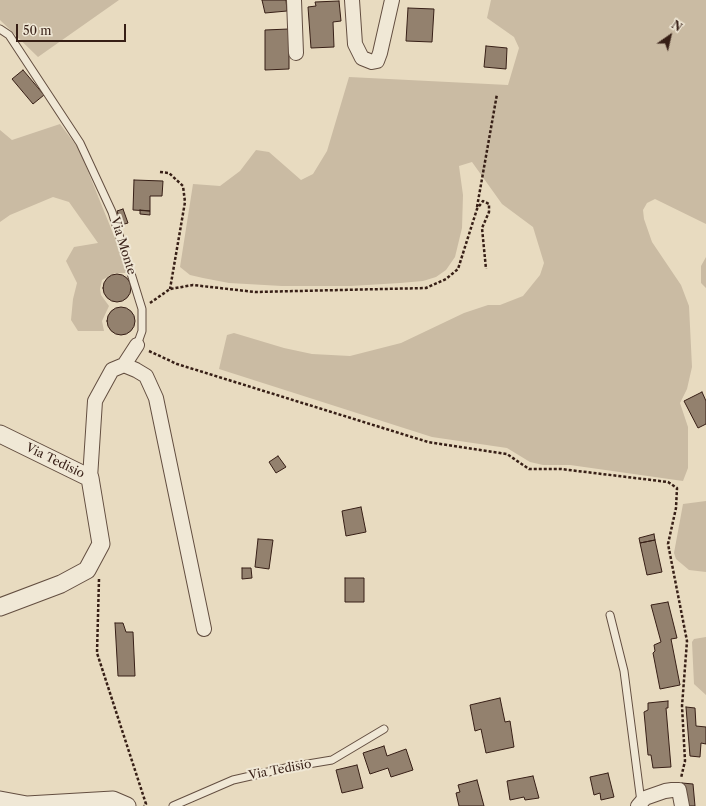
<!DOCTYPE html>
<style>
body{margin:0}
#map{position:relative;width:706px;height:806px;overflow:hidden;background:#e8dbc0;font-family:"Libre Caslon Text",serif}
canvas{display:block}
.north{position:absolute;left:650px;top:16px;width:40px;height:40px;-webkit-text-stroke:3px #f0e8d6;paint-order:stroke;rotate:34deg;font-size:11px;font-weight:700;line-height:16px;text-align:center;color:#371f16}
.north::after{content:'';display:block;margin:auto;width:14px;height:18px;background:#371f16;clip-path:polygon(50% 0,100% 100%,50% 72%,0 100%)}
.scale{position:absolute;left:16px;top:24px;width:110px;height:18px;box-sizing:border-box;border:2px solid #371f16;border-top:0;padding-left:5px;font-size:12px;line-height:14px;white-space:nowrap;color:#371f16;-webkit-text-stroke:3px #f0e8d6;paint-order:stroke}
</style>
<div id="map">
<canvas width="706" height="806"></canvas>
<div class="north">N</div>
<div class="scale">50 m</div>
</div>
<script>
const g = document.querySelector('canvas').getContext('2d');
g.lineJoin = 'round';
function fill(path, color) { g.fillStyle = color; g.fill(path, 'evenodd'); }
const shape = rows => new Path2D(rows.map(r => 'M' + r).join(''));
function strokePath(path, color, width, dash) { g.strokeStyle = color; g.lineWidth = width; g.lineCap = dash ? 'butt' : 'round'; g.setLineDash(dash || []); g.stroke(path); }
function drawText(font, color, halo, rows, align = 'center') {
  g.font = font + ' "Libre Caslon Text",serif'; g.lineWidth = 4; g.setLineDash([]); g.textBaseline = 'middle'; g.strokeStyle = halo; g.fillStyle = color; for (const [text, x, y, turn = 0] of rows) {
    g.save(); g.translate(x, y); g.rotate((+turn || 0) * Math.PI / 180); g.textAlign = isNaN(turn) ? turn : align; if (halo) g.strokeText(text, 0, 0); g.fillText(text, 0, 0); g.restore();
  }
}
fill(shape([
 [0,0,119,0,38,57,0,20],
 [491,0,706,0,706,224,655,199,647,203,643,210,644,219,652,242,681,285,689,306,692,367,687,389,680,403,688,427,688,468,683,481,570,465,543,465,530,462,507,448,432,437,219,369,227,335,234,333,284,348,312,354,350,356,401,343,464,313,488,305,500,305,523,296,540,275,544,263,533,227,502,204,472,162,459,166,463,195,462,228,455,257,446,270,436,277,423,281,400,283,351,286,282,286,229,283,203,278,190,275,180,267,193,184,220,186,240,171,256,150,269,152,301,180,313,174,327,151,349,77,508,85,519,48,514,37,487,18],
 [60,124,79,149,129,273,115,273,102,280,100,289,101,295,109,306,102,321,104,331,78,331,71,320,73,299,77,283,66,261,74,247,98,243,69,202,53,197,10,215,0,222,0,130,12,140],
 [706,257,706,288,701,283,701,266],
 [706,501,706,572,689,570,676,559,674,553,683,504],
 [706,637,706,695,694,684,692,642,694,639]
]), '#cabba3');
const building = shape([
 [262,0,286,0,287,11,265,13,262,0],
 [339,1,341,21,333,22,334,47,311,48,308,7,316,6,315,2,339,1],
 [408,8,434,9,432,42,406,41,408,8],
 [289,29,289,69,265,70,265,30,289,29],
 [486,46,507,48,506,69,484,67,486,46],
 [23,70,44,95,33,104,12,79,23,70],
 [134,180,163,181,162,196,150,196,150,211,133,210,134,180],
 [123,209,128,223,121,225,117,211,123,209],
 [140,210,150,211,150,215,140,214,140,210],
 '103 288a14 14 0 1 1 28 0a14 14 0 1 1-28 0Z',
 '107 321a14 14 0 1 1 28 0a14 14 0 1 1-28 0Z',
 [702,392,706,401,706,424,698,428,684,401,702,392],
 [278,456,286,467,276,473,269,462,278,456],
 [361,507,366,532,346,536,342,511,361,507],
 [654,534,655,540,640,543,639,538,654,534],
 [258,539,273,540,269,569,255,567,258,539],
 [655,540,662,572,647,575,640,543,655,540],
 [242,568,251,568,252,578,242,579,242,568],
 [345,578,364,578,364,602,345,602,345,578],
 [668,602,677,638,671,639,680,685,660,689,653,653,655,651,654,645,661,642,651,605,668,602],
 [115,623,123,623,126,632,133,632,135,676,118,676,115,623],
 [500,698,505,722,510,721,514,747,486,753,481,729,475,731,470,705,500,698],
 [668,701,668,708,666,708,671,767,653,768,651,755,648,755,644,712,648,710,648,703,668,701],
 [686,707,695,708,696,726,706,727,706,744,701,743,700,757,690,756,686,707],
 [384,746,387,756,406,749,413,770,391,777,388,768,370,774,363,753,384,746],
 [357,765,363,788,342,793,336,770,357,765],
 [608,773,614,797,601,800,600,793,594,795,590,777,608,773],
 [533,776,539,798,525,800,524,797,510,800,507,781,533,776],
 [477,780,484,806,459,806,456,793,460,792,458,785,477,780],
 [682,783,693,784,695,806,684,806,682,783]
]);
fill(building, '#93816e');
strokePath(building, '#371f16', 1);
const service = shape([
 [0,29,9,35,80,143,112,212,142,309,142,331,137,345],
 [610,615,624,671,641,802],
 [173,806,233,780,290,767,332,760,384,729]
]);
const minor = shape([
 [294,0,296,53],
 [352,0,355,44,362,58,372,62,377,61,380,53,392,0],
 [124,365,136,370,146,376,156,398,204,629],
 [90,478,95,401,112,370,124,365,137,345],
 [638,806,645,798,665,791,672,790,679,790,682,806]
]);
const tertiary = shape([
 [0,434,90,478,101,544,87,570,61,584,0,607],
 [0,800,27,805,113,800,127,806]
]);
strokePath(service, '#634e40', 9);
strokePath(minor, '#634e40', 16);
strokePath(tertiary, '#634e40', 19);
strokePath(shape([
 [160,172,169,173,183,186,185,202,170,289],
 [477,207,497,94],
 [150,303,170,289,193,285,255,292,426,288,446,279,458,269,477,209,483,201,489,204,489,212,482,228,486,269],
 [149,351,177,364,428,442,507,454,529,469,561,469,668,482,677,488,676,508,668,544,687,641,682,706,685,761,681,778],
 [99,579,97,653,146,804,144,806]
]), '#371f16', 2.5, [3, 2]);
strokePath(service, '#f0e8d6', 7);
strokePath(minor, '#f0e8d6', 14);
strokePath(tertiary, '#f0e8d6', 17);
drawText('12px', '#371f16', '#f0e8d6', [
 ["Via Monte",123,246,73],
 ["Via Tedisio",55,461,26],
 ["Via Tedisio",280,770,-11]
]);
</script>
